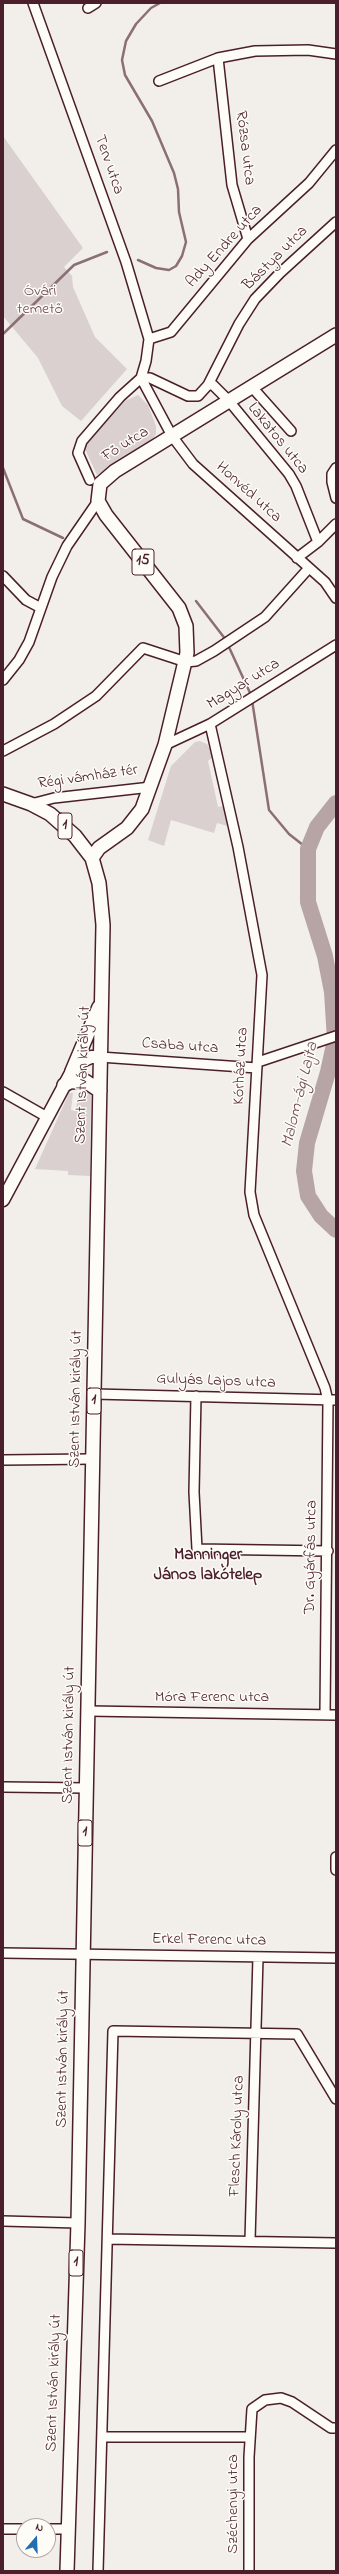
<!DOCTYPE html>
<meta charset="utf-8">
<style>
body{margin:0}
#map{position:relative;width:339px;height:2574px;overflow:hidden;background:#f2efeb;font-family:"Indie Flower",sans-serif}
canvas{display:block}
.frame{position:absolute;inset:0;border:4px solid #4a1f2b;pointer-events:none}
.north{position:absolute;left:16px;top:2518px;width:40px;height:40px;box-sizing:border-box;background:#fdfcf7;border:1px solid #b5a4a5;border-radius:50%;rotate:19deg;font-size:11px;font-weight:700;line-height:16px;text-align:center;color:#4a1f2b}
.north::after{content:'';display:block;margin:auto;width:14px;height:18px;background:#1f6fb2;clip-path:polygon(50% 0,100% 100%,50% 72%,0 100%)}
</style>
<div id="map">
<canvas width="339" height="2574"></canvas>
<div class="frame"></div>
<div class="north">N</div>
</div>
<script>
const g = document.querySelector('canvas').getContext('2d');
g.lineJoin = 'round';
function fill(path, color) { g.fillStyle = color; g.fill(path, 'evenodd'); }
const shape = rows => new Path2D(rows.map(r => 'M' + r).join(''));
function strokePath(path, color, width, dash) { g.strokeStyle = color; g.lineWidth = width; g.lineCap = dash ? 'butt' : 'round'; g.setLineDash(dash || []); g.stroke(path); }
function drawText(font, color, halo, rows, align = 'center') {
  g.font = font + ' "Indie Flower",sans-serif'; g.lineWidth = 3; g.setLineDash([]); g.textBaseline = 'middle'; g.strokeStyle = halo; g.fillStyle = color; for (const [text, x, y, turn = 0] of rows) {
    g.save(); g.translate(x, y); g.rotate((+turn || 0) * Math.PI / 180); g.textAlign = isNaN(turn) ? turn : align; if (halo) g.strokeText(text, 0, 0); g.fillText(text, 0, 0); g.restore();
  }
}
fill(shape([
 [3,136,83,248,64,267,72,276,73,287,95,337,127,369,81,421,62,406,38,358,3,316],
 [138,395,148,405,156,426,156,434,151,441,97,475,85,449,86,445,125,401],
 [200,741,207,744,214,756,208,761,218,807,225,806,227,826,217,823,214,833,171,820,164,846,148,840,171,766,195,742],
 [85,1085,91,1096,90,1176,68,1175,68,1171,35,1169,69,1093,73,1093,71,1110,76,1111,78,1094,85,1096]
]), '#d9d0cf');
strokePath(shape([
 [138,260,156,268,169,270,176,266,182,256,186,242,179,212,178,189,174,173,152,121,125,75,122,60,126,41,136,24,151,8,160,3],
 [3,334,74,265,107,252],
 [3,468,23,519,63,538],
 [196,601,226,640],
 [228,645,251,695],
 [252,700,269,810,289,834,308,849]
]), '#8b6f75', 2.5);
strokePath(shape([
 [336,803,317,827,308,849,308,902,325,956,332,992,335,1040,328,1072,307,1143,304,1171,308,1196,321,1216,336,1230]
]), '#b7a5a6', 16);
const minor = shape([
 [33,3,126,262,149,339,146,361,141,378,120,397,82,441,78,453,90,480],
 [88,8,96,3],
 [159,81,218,58],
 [248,239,232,185,218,58,255,51,308,50,336,54],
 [149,339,171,332,248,239,309,183,336,150],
 [141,378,172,436,193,464,325,582,336,598],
 [141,378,150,378,188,396,198,396,208,385,239,324,255,299,280,273,336,222],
 [208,385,213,385,229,401,289,474,296,486,318,542],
 [251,386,291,431],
 [336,468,332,474,332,482,336,498],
 [297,558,318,542,336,524],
 [3,576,26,600,41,608],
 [3,680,19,660,29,642,52,577,67,546,98,501],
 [210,724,238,847,262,975,250,1192,254,1215,325,1388,328,1401,325,1714],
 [165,745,210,724,336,645],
 [3,751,54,724,96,696,143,648,186,662,196,661,214,651,265,617,309,568],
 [31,804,54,798,151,787],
 [100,1057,257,1068],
 [258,1062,336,1036],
 [3,1092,47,1117],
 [94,1394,336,1400],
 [196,1396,194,1492,197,1549,328,1551],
 [3,1460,92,1459],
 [88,1711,336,1715],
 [3,1787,86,1788],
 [336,1857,336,1870],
 [3,1953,336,1958],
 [3,2221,78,2223],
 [108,2239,336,2243],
 [250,2240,258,1957],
 [102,2437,250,2437],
 [3,2529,24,2529],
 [48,2529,68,2529],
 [98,2571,113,2031,297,2034,336,2099],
 [249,2571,249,2457,252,2409,265,2400,281,2398,292,2402,331,2428,336,2428]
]);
const secondary = shape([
 [3,1200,72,1071,80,1062,91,1057,100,1057]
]);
const primary = shape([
 [3,794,31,804,50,814,75,836,92,858,99,883,103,925,78,2223,67,2571],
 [92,858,99,848,127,828,142,809,165,745,187,653,186,626,179,608,106,515,98,501,100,484,115,471,336,335],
 [72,1071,99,1007],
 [64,1085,70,1082,85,1081,100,1091]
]);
strokePath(minor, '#4a1f2b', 12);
strokePath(secondary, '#4a1f2b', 15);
strokePath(primary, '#4a1f2b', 16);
strokePath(minor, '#fdfcf7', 9);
strokePath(secondary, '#fdfcf7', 12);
strokePath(primary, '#fdfcf7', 13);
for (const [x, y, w] of [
 [143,562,22],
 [65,826,14],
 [94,1401,14],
 [85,1833,14],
 [76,2263,14]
]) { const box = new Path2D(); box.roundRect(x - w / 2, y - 13, w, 26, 3); g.fillStyle = '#fdfcf7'; g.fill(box); strokePath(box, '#4a1f2b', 1); }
drawText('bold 15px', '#4a1f2b', null, [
 ["15",143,562],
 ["1",65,826],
 ["1",94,1401],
 ["1",85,1833],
 ["1",76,2263]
]);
drawText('16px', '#4a1f2b', '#fdfcf7', [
 ["Rózsa utca",244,148,83],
 ["Terv utca",108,165,71],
 ["Ady Endre utca",225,247,-48],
 ["Bástya utca",276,259,-45],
 ["Lakatos utca",277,439,51],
 ["Fő utca",126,445,-32],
 ["Honvéd utca",248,493,42],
 ["Magyar utca",244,685,-32],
 ["Régi vámház tér",88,778,-8],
 ["Csaba utca",180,1047,4],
 ["Kórház utca",242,1066,-87],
 ["Szent István király út",84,1075,-88],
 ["Gulyás Lajos utca",216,1382,2],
 ["Szent István király út",77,1399,-89],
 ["Dr. Gyárfás utca",312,1557,-89],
 ["Móra Ferenc utca",212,1698],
 ["Szent István király út",70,1735,-89],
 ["Erkel Ferenc utca",209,1941,1],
 ["Szent István király út",64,2059,-89],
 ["Flesch Károly utca",238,2136,-88],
 ["Szent István király út",55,2383,-88],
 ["Széchenyi utca",234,2504,-90]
]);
drawText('16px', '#6e4b54', '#fdfcf7', [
 ["Óvári",40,292],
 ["temető",40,310]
]);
drawText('italic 17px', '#704e56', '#fdfcf7', [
 ["Malom-ági Lajta",301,1095,-76]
]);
drawText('bold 17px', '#4a1f2b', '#fdfcf7', [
 ["Manninger",208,1556],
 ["János lakótelep",208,1576]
]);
</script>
